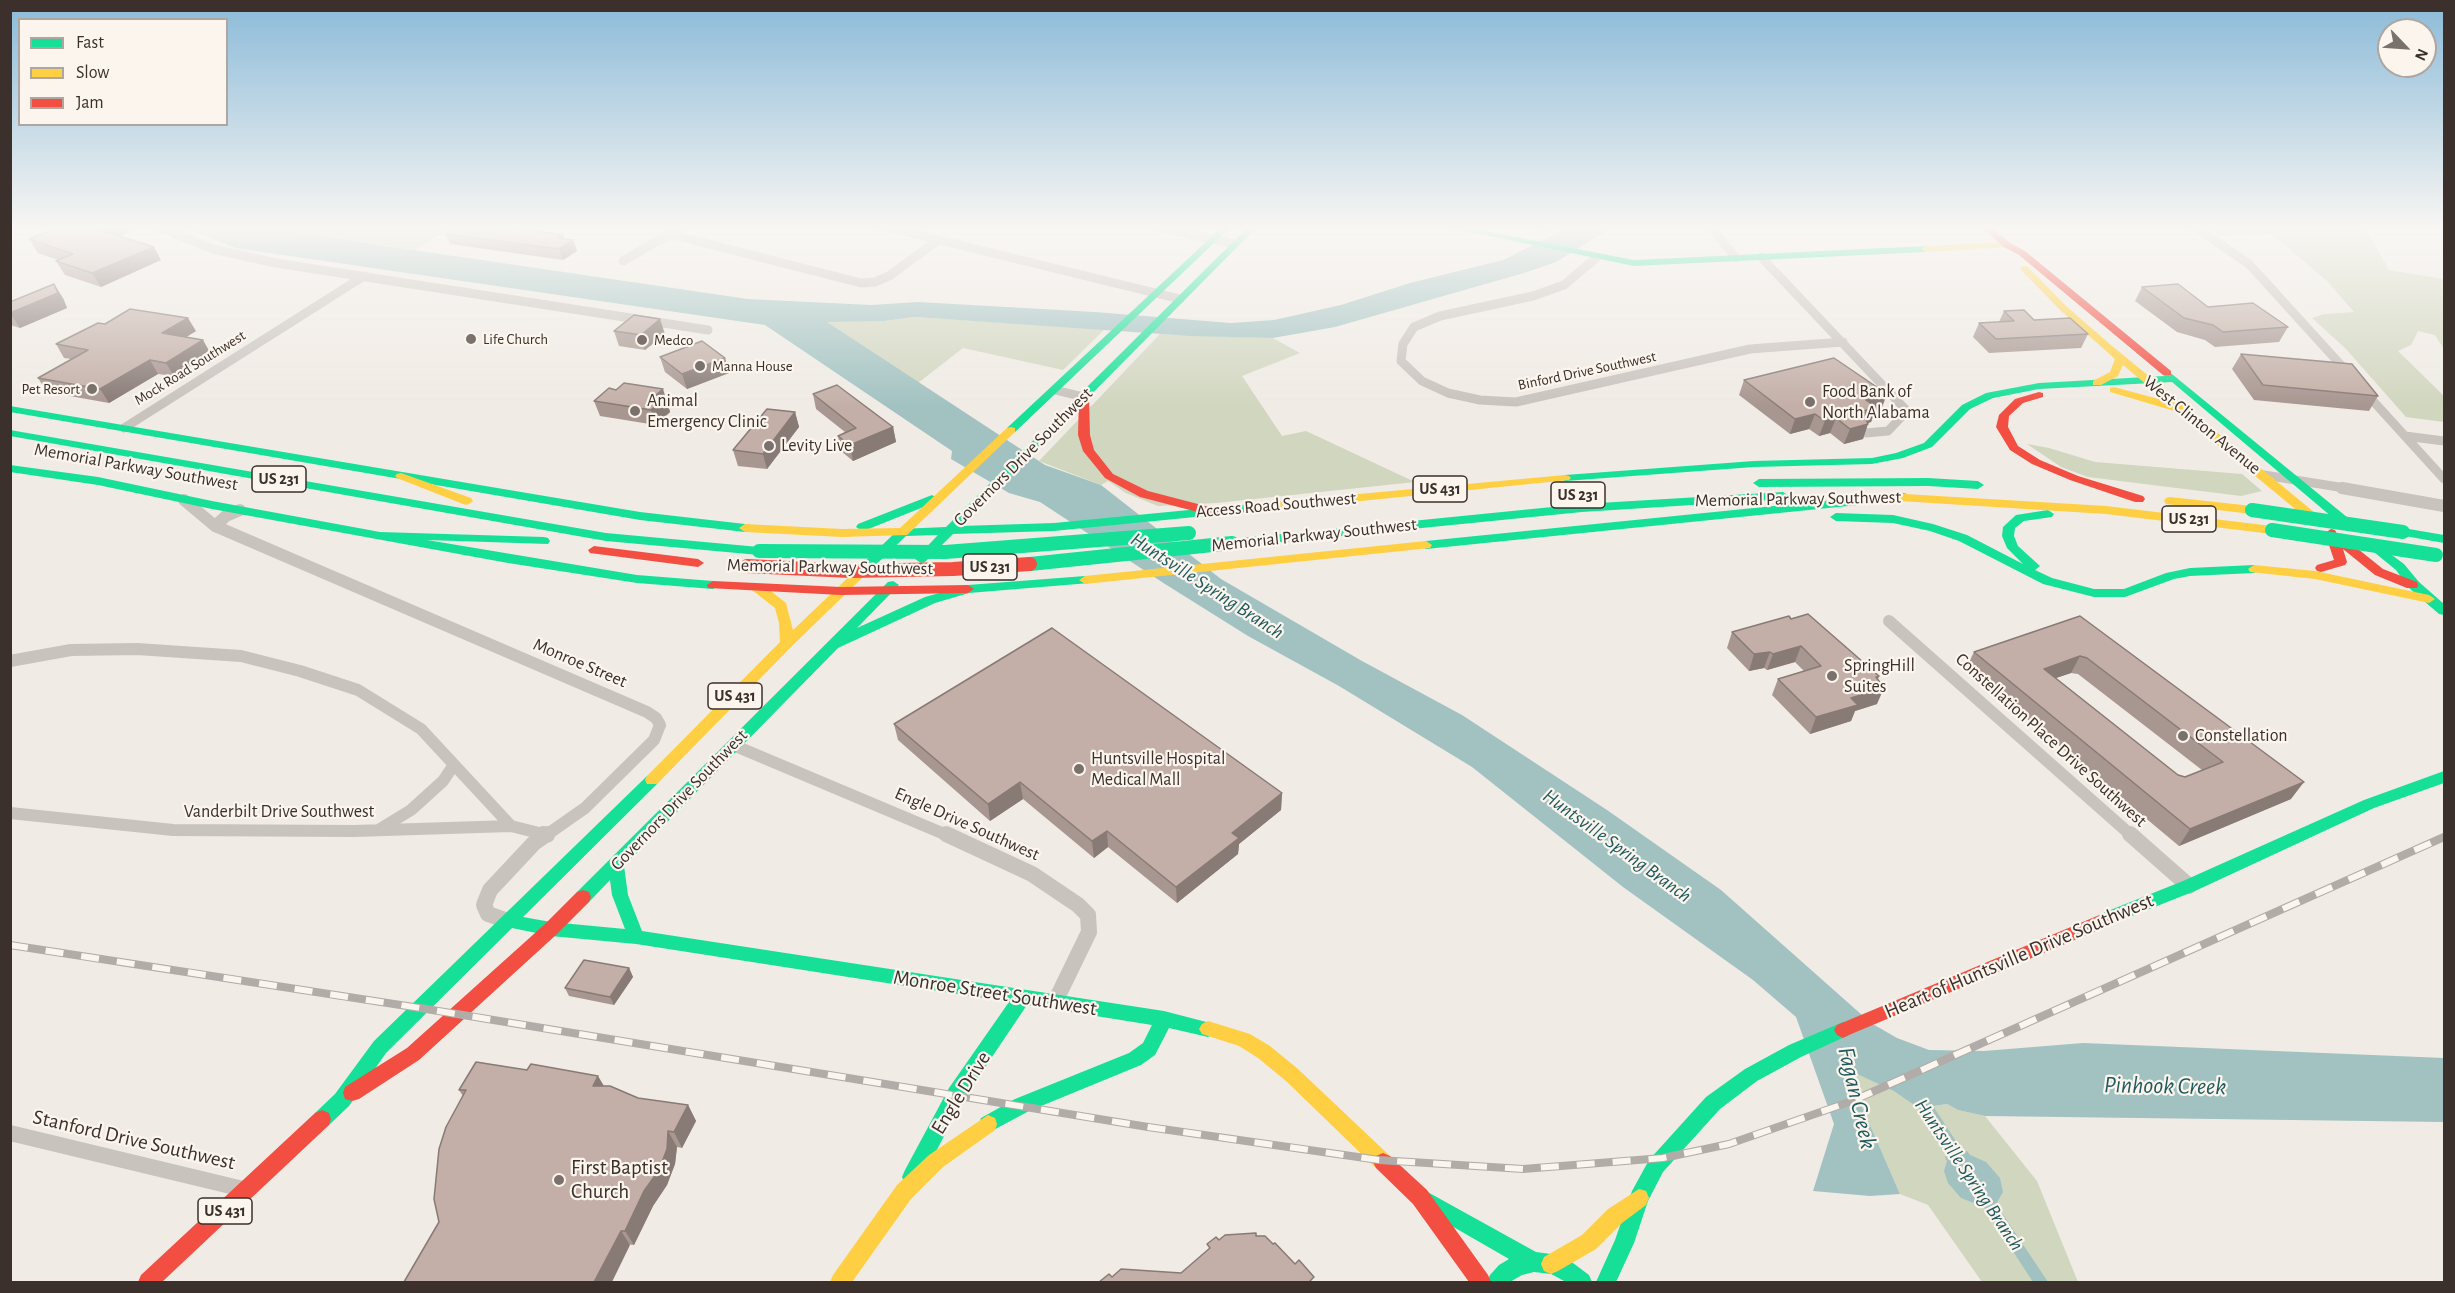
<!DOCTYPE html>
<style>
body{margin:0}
#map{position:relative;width:2455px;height:1293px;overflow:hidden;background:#f0ebe5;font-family:"Alegreya Sans",sans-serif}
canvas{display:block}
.frame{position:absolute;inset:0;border:12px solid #3b302b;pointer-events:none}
.legend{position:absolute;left:18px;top:18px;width:210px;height:108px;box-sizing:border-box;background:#fbf5ee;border:2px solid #aea6a0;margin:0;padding:8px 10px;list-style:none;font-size:18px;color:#3b302b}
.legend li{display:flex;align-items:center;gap:12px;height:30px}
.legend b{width:30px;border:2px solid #aea6a0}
.north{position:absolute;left:2377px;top:18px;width:60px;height:60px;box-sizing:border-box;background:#fbf5ee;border:2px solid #aea6a0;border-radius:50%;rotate:115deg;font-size:16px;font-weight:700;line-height:24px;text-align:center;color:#3b302b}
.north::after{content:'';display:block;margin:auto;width:21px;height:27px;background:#7a716c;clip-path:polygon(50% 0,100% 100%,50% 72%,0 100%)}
</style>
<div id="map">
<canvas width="2455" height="1293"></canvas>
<div class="frame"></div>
<ul class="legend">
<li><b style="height:8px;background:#16e098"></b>Fast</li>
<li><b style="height:8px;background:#ffcf43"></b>Slow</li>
<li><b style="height:8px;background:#f24e42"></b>Jam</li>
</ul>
<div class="north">N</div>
</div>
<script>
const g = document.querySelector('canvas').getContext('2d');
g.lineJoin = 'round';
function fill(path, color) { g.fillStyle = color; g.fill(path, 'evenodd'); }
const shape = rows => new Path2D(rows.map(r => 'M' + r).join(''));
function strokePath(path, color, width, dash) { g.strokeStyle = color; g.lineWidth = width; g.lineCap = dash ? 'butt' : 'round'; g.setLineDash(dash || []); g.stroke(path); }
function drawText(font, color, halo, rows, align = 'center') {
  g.font = font + ' "Alegreya Sans",sans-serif'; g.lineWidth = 4.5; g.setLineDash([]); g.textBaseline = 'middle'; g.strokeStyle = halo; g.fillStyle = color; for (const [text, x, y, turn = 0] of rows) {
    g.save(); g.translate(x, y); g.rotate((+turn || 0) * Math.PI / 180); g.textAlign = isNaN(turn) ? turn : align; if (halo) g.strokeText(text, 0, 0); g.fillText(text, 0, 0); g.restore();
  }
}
fill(shape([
 [279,226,454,226,415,250,299,232],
 [2229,226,2364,226,2389,270,2444,279,2444,349,2435,335,2418,331,2411,345,2398,351,2444,396,2444,422,2406,417,2346,349,2312,318,2324,314,2354,312,2327,281,2272,234,2219,236,2211,229],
 [915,317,1105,329,1063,370,963,348,918,383,825,321,884,321],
 [1160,334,1273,338,1300,353,1242,376,1282,436,1306,431,1415,482,1216,503,1158,506,1126,493,1108,481,1101,485,1039,461],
 [2027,444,2049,448,2095,462,2242,474,2262,491,2241,496,2088,477,2061,467],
 [1855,1073,1933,1106,1947,1104,1958,1110,1985,1116,2037,1181,2078,1282,1982,1282,1928,1205,1900,1194,1863,1109,1849,1084,1848,1075]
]), '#d1d6bf');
fill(shape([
 [182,226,278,226,299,232,386,246,748,299,871,305,918,302,1095,312,1231,323,1274,320,1341,305,1410,283,1503,260,1571,226,1614,226,1556,262,1524,273,1335,327,1273,338,1191,336,915,317,884,321,827,322,1045,465,1101,485,1221,579,1362,661,1462,715,1607,810,1721,890,1871,1023,1897,1038,1929,1050,1984,1051,2083,1043,2444,1058,2444,1122,1985,1116,1958,1110,1947,1104,1933,1106,1963,1152,1967,1151,1970,1155,1986,1162,2000,1178,2003,1192,1996,1204,2048,1282,2033,1282,1984,1207,1961,1198,1948,1183,1944,1171,1947,1161,1945,1157,1949,1155,1920,1109,1894,1091,1855,1073,1848,1075,1849,1084,1863,1109,1900,1194,1870,1196,1813,1191,1834,1124,1796,1017,1753,980,1623,887,1472,767,1339,686,1248,636,1165,584,1040,502,1009,493,951,459,952,451,765,325,235,248]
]), '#a1c2c1');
strokePath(shape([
 [157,226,213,249,276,263,708,330],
 [882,226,1180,299],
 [1153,226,1235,244],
 [1710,226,1736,258],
 [2194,226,2249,264,2349,374],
 [670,234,861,283,875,282,889,276,938,240],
 [1761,257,1907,411,1888,431,1866,433],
 [1596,258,1564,285,1533,296,1440,316,1414,327,1403,344,1401,361,1422,381,1448,393,1480,400,1516,402,1750,349,1843,342],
 [623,261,683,226],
 [1055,390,1084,397],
 [2364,391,2444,479],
 [124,428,364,276],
 [2405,436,2444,441],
 [2264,475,2351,489]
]), '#c9c3be', 9);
strokePath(shape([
 [2342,488,2444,506],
 [184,500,215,526,647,712,656,718,660,725,654,740,585,808,545,836],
 [215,526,226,516,240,510],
 [1889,621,2132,836],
 [10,661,71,650,137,649,241,656,300,671,358,690,421,729,511,826],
 [733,745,949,836],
 [10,813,173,830,354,831,511,826,547,835],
 [380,829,411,810,443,781,453,766]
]), '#c9c3be', 12);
strokePath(shape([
 [543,834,547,835],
 [946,834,1032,874,1078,905,1088,915,1089,932,1055,1002],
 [2130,834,2189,886],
 [508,921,488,914,484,905,490,890,534,843,547,834],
 [10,1133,243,1189]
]), '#c9c3be', 16);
fill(shape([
 [1223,226,1232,226,1015,432,1007,432,1007,428,1223,226],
 [1249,226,1258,226,961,526,1054,523,1272,502,1278,506,1276,509,1054,531,953,534,925,562,921,563,915,559,938,535,906,536,863,577,855,577,853,574,855,571,899,529,946,527,1249,226],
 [1441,226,1460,226,1634,260,1926,246,1931,249,1926,252,1634,266,1441,226],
 [2167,370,2353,522,2355,525,2353,528,2345,528,2172,382,2039,389,1993,398,1970,409,1932,447,1903,458,1872,464,1754,467,1565,481,1559,478,1565,475,1754,461,1872,458,1896,453,1924,443,1962,405,1986,393,2039,383,2164,376,2162,373,2167,370],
 [10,406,640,512,745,524,751,528,745,532,640,520,10,412,10,406],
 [10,430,606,533,759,547,765,551,759,555,606,541,10,436,10,430],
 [10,465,98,477,212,501,380,532,544,537,548,538,550,541,548,544,427,540,637,575,713,581,719,585,713,589,637,583,508,563,212,509,98,485,10,472,10,465],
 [1928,478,1978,481,1984,485,1978,489,1928,486,1759,487,1753,483,1759,479,1928,478],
 [1783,492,1789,496,1787,499,1582,512,1232,547,1226,543,1232,539,1582,504,1783,492],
 [1903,493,1907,494,1909,497,1907,500,1426,549,1420,545,1426,541,1903,493],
 [932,495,938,499,936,502,866,530,862,531,856,527,858,524,932,495],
 [2048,510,2054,514,2052,517,2024,521,2015,528,2014,536,2018,546,2040,566,2035,570,2052,578,2094,589,2124,589,2166,573,2190,568,2254,565,2260,569,2254,573,2190,576,2174,579,2125,597,2094,597,2043,584,1959,541,1930,531,1893,523,1836,521,1830,517,1836,513,1893,515,1933,524,1967,535,2023,564,2007,548,2002,536,2003,527,2016,515,2048,510],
 [2403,528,2444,535,2444,543,2399,535,2397,532,2399,529,2403,528],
 [2373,541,2404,564,2419,582,2444,604,2444,615,2439,614,2409,588,2396,570,2369,548,2367,545,2373,541],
 [1085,576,1091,580,1090,583,969,593,935,603,838,648,624,866,628,895,642,931,1164,1011,1214,1024,1217,1029,1214,1034,1208,1037,1169,1028,1155,1055,1141,1065,1029,1111,988,1133,981,1130,979,1124,981,1118,1015,1099,1129,1053,1143,1043,1152,1025,1027,1005,963,1100,919,1184,912,1186,905,1184,902,1177,905,1170,949,1088,1009,1002,636,944,551,936,512,928,386,1053,349,1106,329,1125,322,1128,315,1125,313,1119,315,1113,335,1094,374,1041,647,776,652,774,657,776,659,780,657,784,523,917,551,922,625,929,612,895,610,880,589,902,583,904,577,902,575,897,577,892,888,582,893,581,899,585,857,628,925,597,968,585,1085,576],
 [2444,771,2444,783,2374,808,2195,891,2109,925,2103,923,2101,918,2103,913,2183,881,2364,800,2444,771],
 [1843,1022,1849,1025,1852,1030,1849,1035,1801,1057,1757,1081,1720,1109,1663,1172,1648,1201,1634,1243,1616,1282,1596,1282,1615,1240,1632,1191,1649,1160,1706,1097,1745,1069,1789,1045,1843,1022],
 [1424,1190,1536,1252,1551,1254,1573,1263,1589,1275,1592,1282,1566,1282,1551,1274,1534,1272,1522,1275,1510,1282,1487,1282,1490,1275,1499,1265,1509,1259,1417,1206,1414,1199,1417,1192,1424,1190]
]), '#16e098');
fill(shape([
 [2007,242,2012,245,2010,247,1926,252,1921,249,1926,246,2007,242],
 [2021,266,2027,266,2066,306,2111,345,2320,517,2322,520,2320,523,2312,523,2178,412,2110,392,2110,388,2114,387,2166,401,2123,365,2118,376,2101,385,2093,385,2093,381,2110,372,2115,359,2060,310,2021,270,2021,266],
 [1011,427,1015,428,1015,432,907,535,842,537,745,532,739,528,745,524,842,529,900,528,1007,428,1011,427],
 [401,473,471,498,473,501,467,505,463,504,397,478,395,476,397,474,401,473],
 [1565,475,1569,476,1571,478,1569,480,1272,510,1266,506,1272,502,1565,475],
 [1888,493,2106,506,2272,526,2278,530,2272,534,2106,514,1884,500,1882,497,1884,494,1888,493],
 [2170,497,2252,506,2258,510,2252,514,2166,504,2164,501,2166,498,2170,497],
 [1426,541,1432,545,1430,548,1085,584,1079,580,1085,576,1426,541],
 [2254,565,2315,571,2429,595,2435,599,2429,603,2315,579,2250,572,2248,569,2254,565],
 [859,570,863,571,865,574,863,577,792,646,657,784,647,784,645,780,647,776,780,642,779,623,775,608,752,590,751,587,752,584,762,584,786,603,793,630,855,571,859,570],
 [1208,1021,1250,1034,1270,1046,1298,1069,1390,1156,1393,1162,1390,1168,1383,1171,1376,1168,1286,1081,1258,1058,1239,1046,1202,1034,1199,1029,1202,1024,1208,1021],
 [988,1115,995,1118,997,1124,995,1130,943,1167,911,1199,852,1282,830,1282,833,1275,897,1185,929,1155,988,1115],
 [1639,1189,1646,1191,1649,1198,1646,1205,1622,1223,1596,1249,1558,1271,1551,1274,1544,1271,1541,1264,1544,1257,1582,1235,1608,1209,1639,1189]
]), '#ffcf43');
fill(shape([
 [1980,226,1990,226,2010,243,2025,251,2171,371,2171,375,2163,375,2019,255,2004,247,1980,226],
 [2039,392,2043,393,2043,397,2023,403,2009,416,2008,427,2018,446,2040,460,2078,476,2143,496,2145,499,2143,502,2135,502,2070,480,2032,464,2010,450,1996,427,1999,415,2015,399,2039,392],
 [1084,394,1089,397,1090,435,1094,450,1113,474,1148,491,1217,509,1219,512,1217,515,1213,516,1140,497,1105,478,1083,451,1078,435,1079,397,1084,394],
 [2331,529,2335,530,2338,536,2343,537,2383,569,2417,582,2418,585,2417,588,2407,588,2375,575,2343,549,2347,562,2345,565,2321,572,2317,571,2315,568,2317,565,2334,560,2325,533,2331,529],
 [594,546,698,559,704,563,698,567,590,553,588,550,594,546],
 [713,581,841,587,968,585,974,589,968,593,841,595,708,588,707,585,713,581],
 [583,890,589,892,591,897,589,902,557,934,419,1060,359,1099,352,1101,345,1099,343,1093,345,1087,407,1048,545,924,577,892,583,890],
 [2109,911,2115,913,2117,918,2115,923,1849,1035,1843,1038,1837,1035,1834,1030,1837,1025,2109,911],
 [322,1110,329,1113,331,1119,329,1125,162,1282,138,1282,141,1275,315,1113,322,1110],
 [1383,1153,1390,1156,1427,1190,1488,1275,1491,1282,1469,1282,1413,1204,1376,1168,1373,1162,1376,1156,1383,1153]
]), '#f24e42');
const rail = shape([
 [10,945,420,1008,1148,1127,1379,1160,1523,1169,1663,1158,1729,1144,1852,1101,2444,837]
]);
strokePath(rail, '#b1aca8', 8);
strokePath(rail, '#fbf5ee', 6, [18]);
strokePath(shape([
 [2252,510,2403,532],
 [2272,530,2436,555],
 [759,551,945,552,1189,533],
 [1030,564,1232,543]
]), '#16e098', 14);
strokePath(shape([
 [747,566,850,571,953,569,1030,564]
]), '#f24e42', 14);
fill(shape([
 [458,226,525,226,526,228,524,229,563,235,564,239,573,240,577,251,563,260,450,244,446,234],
 [1525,226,1552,226,1548,231],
 [137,229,120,236,161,260,101,287,65,275,56,261,58,260,38,253,29,239],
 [2142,287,2208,307,2288,327,2279,342,2215,347,2205,340,2177,332,2135,301],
 [63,298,67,308,20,328,10,325,10,302],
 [2004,311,2034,320,2088,334,2081,348,1989,353,1973,337,1979,323,1999,322],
 [105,324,196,331,186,337,211,354,174,376,158,374,109,403,47,392,38,378,71,359,64,358,56,344],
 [614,331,665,334,645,350,619,346],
 [2241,354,2378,396,2369,411,2254,400,2232,369],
 [660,357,725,358,729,373,687,389,665,372],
 [1744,380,1881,410,1875,411,1871,422,1868,423,1863,439,1844,444,1830,433,1819,436,1809,429,1790,434,1739,395],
 [813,394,893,427,896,442,853,461,841,451,838,436,845,432,816,409],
 [594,401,668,404,670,412,656,425,600,416],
 [795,412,799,427,767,469,738,466,733,450],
 [2080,616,2291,799,2179,846,1966,668,1974,652],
 [2071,673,2078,674,2202,770,2185,777,2178,775,2056,678],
 [1791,619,1879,676,1878,679,1877,704,1855,711,1851,721,1810,734,1772,695,1778,679,1804,671,1795,662,1767,670,1764,668,1749,671,1727,648,1732,632],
 [894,724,1282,793,1281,810,1239,844,1238,854,1177,903,1108,847,1094,858,1023,799,990,821,898,740],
 [629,968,633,977,614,1005,569,996,565,988],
 [604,1086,638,1098,688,1105,696,1121,682,1148,677,1147,675,1164,667,1185,653,1206,634,1245,439,1222,463,1096,459,1090]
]), '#a89690');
fill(shape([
 [103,226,136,226,137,229,104,243,96,229],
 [509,226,525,226,526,228,512,237],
 [563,235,566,245,573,240,577,251,563,260,559,249,558,238],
 [154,247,161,260,101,287,92,273],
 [54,284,63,298,67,308,20,328,10,313],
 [188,318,196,331,170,347,162,333],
 [660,319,665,334,645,350,641,335],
 [203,340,211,354,174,376,166,363],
 [725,358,729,373,687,389,682,374],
 [150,360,158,374,109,403,100,389],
 [663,389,670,412,656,425,651,410,656,395],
 [1887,394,1881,410,1875,411,1871,422,1854,427,1860,412,1866,400],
 [795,412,799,427,767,469,763,454],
 [1815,414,1809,429,1790,434,1795,419],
 [1836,418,1830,433,1819,436,1825,421],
 [1868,424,1863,439,1844,444,1850,429],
 [893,427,896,442,853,461,850,445],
 [1801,646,1795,662,1767,670,1773,654],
 [1770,652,1764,668,1749,671,1754,654],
 [2080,656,2071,673,2035,685,2044,669],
 [1879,676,1872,692,1884,688,1877,704,1855,711,1851,721,1810,734,1816,717,1851,698,1876,677],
 [1020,782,1023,799,990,821,988,804],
 [2304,782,2291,799,2179,846,2190,829],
 [1282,793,1281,810,1239,844,1238,854,1177,903,1176,887,1232,833],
 [1107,831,1108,847,1094,858,1092,841],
 [629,968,633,977,614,1005,610,997],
 [598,1076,607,1091,593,1086],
 [688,1105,696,1121,682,1148,674,1132],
 [668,1131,677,1147,675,1164,667,1185,653,1206,634,1245,625,1231],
 [621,1231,630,1245,612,1282,594,1282]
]), '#887a75');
const building = shape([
 [62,226,103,226,96,229,154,247,92,273,56,261,73,254,29,239,62,226],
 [458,226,509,226,508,227,563,235,558,238,573,240,559,249,446,234,458,226],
 [54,284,58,293,10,313,10,302,54,284],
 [2178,284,2208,307,2253,303,2288,327,2223,332,2213,325,2184,318,2142,287,2178,284],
 [130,309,188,318,162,333,203,340,166,363,150,360,100,389,38,378,88,350,56,344,98,323,105,324,130,309],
 [2024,310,2034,320,2070,318,2088,334,1996,339,1979,323,2014,321,2004,311,2024,310],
 [634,315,660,319,641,335,614,331,634,315],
 [702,341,725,358,682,374,660,357,702,341],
 [2241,354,2352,364,2378,396,2263,385,2241,354],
 [1834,358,1887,394,1866,400,1877,407,1860,412,1865,416,1868,424,1850,429,1836,418,1825,421,1815,414,1795,419,1744,380,1834,358],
 [624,383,663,389,656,395,665,397,651,410,594,401,609,388,616,390,624,383],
 [837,385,893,427,850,445,838,436,856,428,813,394,837,385],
 [767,409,795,412,763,454,733,450,767,409],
 [1808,614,1879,676,1876,677,1884,688,1851,698,1858,705,1816,717,1778,679,1821,666,1801,646,1773,654,1770,652,1754,654,1732,632,1789,616,1791,619,1808,614],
 [2080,616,2304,782,2190,829,1974,652,2080,616],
 [2080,656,2087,658,2223,762,2185,777,2178,775,2044,669,2080,656],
 [1052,628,1282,793,1232,833,1239,838,1176,887,1107,831,1092,841,1020,782,988,804,894,724,1052,628],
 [584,960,629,968,610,997,565,988,584,960],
 [476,1062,527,1070,531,1064,598,1076,593,1086,610,1086,638,1098,688,1105,674,1132,668,1131,667,1149,659,1170,644,1191,625,1231,621,1231,594,1282,404,1282,439,1222,434,1199,439,1149,446,1127,466,1090,459,1090,476,1062],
 [1256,1233,1256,1236,1265,1236,1273,1244,1275,1243,1295,1264,1299,1260,1314,1277,1309,1282,1099,1282,1109,1274,1112,1277,1121,1269,1181,1273,1210,1248,1207,1244,1216,1237,1219,1240,1225,1235,1256,1233]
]);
fill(building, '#c3afa7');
strokePath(building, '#887a75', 1.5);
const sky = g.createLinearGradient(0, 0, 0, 407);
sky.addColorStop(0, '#8bbad8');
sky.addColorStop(0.56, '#f8f6f3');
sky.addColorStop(1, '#f8f6f300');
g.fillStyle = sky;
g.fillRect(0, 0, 2455, 407);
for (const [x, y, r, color] of [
 [471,339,6,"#7a716c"],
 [642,340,6,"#7a716c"],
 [700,366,6,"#7a716c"],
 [92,389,6,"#7a716c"],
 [1810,402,6,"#7a716c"],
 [635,411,6,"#7a716c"],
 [769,446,6,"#7a716c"],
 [1832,676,6,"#7a716c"],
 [2183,736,6,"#7a716c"],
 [1079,769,6,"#7a716c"],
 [559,1180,6,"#7a716c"]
]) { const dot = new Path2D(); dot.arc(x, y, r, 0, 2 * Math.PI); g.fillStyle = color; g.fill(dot); strokePath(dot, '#fbf5ee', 2); }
drawText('15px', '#3b302b', '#fbf5ee', [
 ["Life Church",483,339],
 ["Medco",654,340],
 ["Manna House",712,366],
 ["Pet Resort",80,389,"right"]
], 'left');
drawText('15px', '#3b302b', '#fbf5ee', [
 ["Mock Road Southwest",190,368,-32],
 ["Binford Drive Southwest",1587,371,-12]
]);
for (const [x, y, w] of [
 [279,479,54],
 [1440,489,54],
 [1578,495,54],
 [2189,519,54],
 [990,567,54],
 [735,696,54],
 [225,1211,54]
]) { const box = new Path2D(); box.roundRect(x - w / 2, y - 13, w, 26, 4.5); g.fillStyle = '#fbf5ee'; g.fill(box); strokePath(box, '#3b302b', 1.5); }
drawText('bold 16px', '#3b302b', null, [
 ["US 231",279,479],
 ["US 431",1440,489],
 ["US 231",1578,495],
 ["US 231",2189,519],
 ["US 231",990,567],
 ["US 431",735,696],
 ["US 431",225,1211]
]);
drawText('18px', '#3b302b', '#fbf5ee', [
 ["Food Bank of",1822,392],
 ["North Alabama",1822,413],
 ["Animal",647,401],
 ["Emergency Clinic",647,422],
 ["Levity Live",781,446],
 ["SpringHill",1844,666],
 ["Suites",1844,687],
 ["Constellation",2195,736],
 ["Huntsville Hospital",1091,759],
 ["Medical Mall",1091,780]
], 'left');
drawText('18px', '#3b302b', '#fbf5ee', [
 ["West Clinton Avenue",2202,425,39],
 ["Governors Drive Southwest",1023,457,-45],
 ["Memorial Parkway Southwest",136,467,10],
 ["Memorial Parkway Southwest",1798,499,-1],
 ["Access Road Southwest",1276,505,-5],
 ["Memorial Parkway Southwest",1314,535,-6],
 ["Memorial Parkway Southwest",830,567,1],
 ["Monroe Street",580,663,23],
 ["Constellation Place Drive Southwest",2051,740,42],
 ["Governors Drive Southwest",679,800,-46],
 ["Vanderbilt Drive Southwest",279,812],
 ["Engle Drive Southwest",967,824,24]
]);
drawText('italic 20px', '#1f5a5e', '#fbf5ee', [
 ["Huntsville Spring Branch",1207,586,33],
 ["Huntsville Spring Branch",1617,846,36],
 ["Huntsville Spring Branch",1969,1175,56]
]);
drawText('21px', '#3b302b', '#fbf5ee', [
 ["Heart of Huntsville Drive Southwest",2019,956,-23],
 ["Monroe Street Southwest",995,993,9],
 ["Engle Drive",961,1093,-58],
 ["Stanford Drive Southwest",134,1140,13]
]);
drawText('21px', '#3b302b', '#fbf5ee', [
 ["First Baptist",571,1168],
 ["Church",571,1192]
], 'left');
drawText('italic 24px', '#1f5a5e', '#fbf5ee', [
 ["Pinhook Creek",2165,1086,1],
 ["Fagan Creek",1857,1098,77]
]);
</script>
